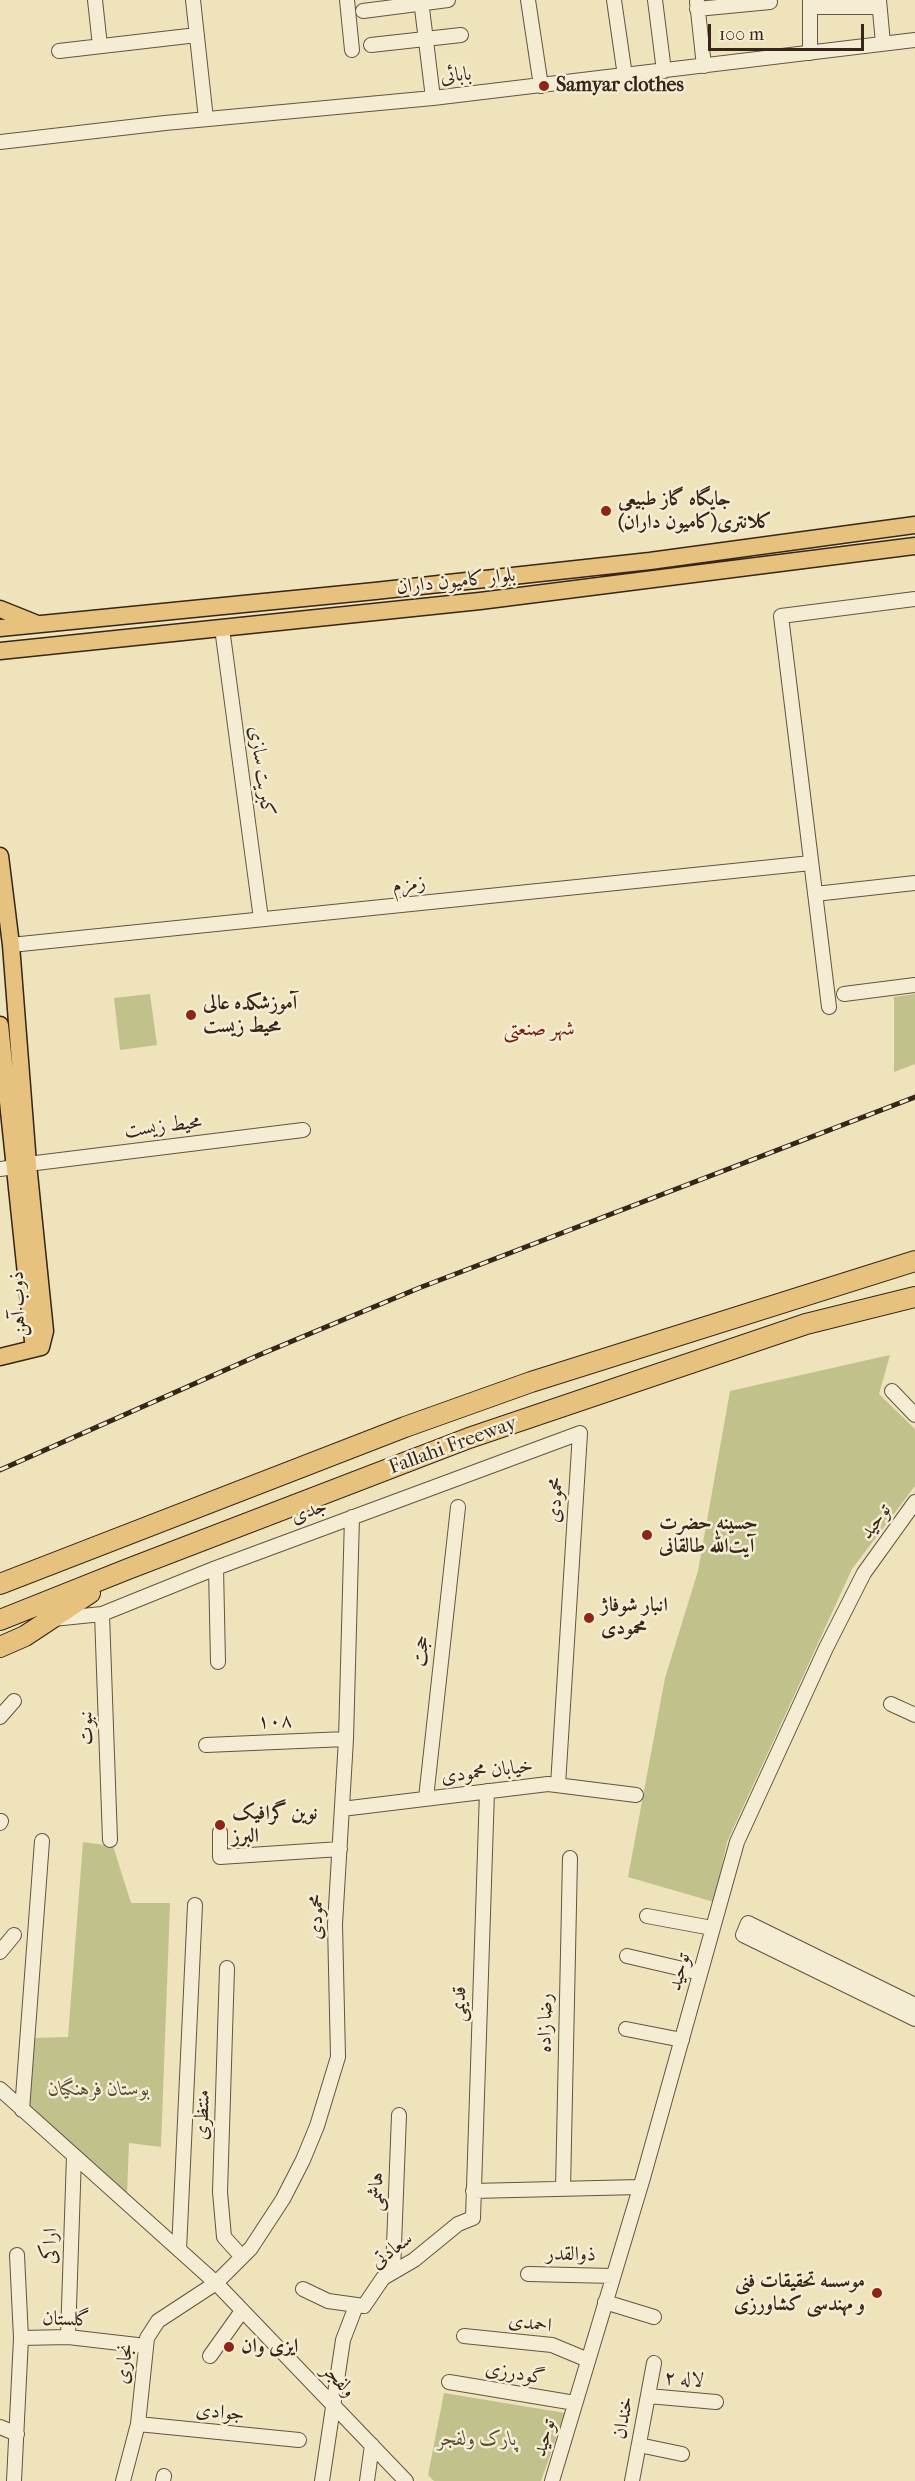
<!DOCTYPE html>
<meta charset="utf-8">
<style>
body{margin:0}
#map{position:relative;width:915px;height:2481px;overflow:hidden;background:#eee3bb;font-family:"IM FELL French Canon",serif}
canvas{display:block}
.scale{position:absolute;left:708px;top:24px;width:156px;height:27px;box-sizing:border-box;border:3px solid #362518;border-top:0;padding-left:8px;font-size:18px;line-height:21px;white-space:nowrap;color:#362518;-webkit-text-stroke:4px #f4edd3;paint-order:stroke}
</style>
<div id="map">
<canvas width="915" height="2481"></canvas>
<div class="scale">100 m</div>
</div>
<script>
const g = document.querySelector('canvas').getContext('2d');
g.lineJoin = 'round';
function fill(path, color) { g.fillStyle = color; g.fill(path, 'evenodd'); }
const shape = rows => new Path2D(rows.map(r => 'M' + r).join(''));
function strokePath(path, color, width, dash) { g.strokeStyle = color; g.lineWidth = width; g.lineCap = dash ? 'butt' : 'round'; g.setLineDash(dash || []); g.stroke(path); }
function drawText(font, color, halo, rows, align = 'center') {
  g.font = font + ' "IM FELL French Canon",Amiri,serif'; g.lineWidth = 5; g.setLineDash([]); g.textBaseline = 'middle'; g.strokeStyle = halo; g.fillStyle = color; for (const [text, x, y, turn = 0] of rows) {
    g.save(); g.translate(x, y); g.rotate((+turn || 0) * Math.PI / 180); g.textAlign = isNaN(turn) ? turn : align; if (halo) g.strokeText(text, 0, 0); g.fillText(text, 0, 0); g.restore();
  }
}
fill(shape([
 [150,994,157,1045,120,1050,114,998],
 [915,994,915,1064,894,1072,894,997],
 [890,1355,879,1394,915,1429,915,1486,852,1569,727,1842,714,1902,628,1877,665,1678,698,1571,730,1391],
 [83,1842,113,1846,131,1903,170,1903,161,2147,129,2143,127,2194,24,2108,34,2038,68,2037],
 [444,2393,565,2413,541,2481,434,2481,428,2475]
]), '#c0c18b');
const minor = shape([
 [95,0,100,46],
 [193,0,206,119],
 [347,0,352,50],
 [421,0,433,98],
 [528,0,541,86],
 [614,0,625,76],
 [655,0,664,71],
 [879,0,883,43],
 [697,2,704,66],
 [810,7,879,7],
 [697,9,770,2],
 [363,11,448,0],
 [371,45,461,35],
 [59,51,197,35],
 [810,53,810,0],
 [0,142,165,123,433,98,915,40],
 [222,628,261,919],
 [815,894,915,883],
 [11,945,811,863],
 [844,994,915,985],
 [829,1007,781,616,915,599],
 [28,1164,303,1130],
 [0,1169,15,1167],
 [892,1391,915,1415],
 [216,1568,218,1662],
 [102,1614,110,1840],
 [53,1619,102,1614,216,1568,580,1433,558,1785],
 [891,1704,915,1715],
 [0,1717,14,1701],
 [206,1745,346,1739],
 [426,1798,458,1507],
 [342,1809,548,1784,636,1795],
 [0,1823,1,1821],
 [220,1832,220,1857,340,1849],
 [647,1916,712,1928],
 [0,1952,14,1935],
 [627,1956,700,1973],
 [227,1968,220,2192,224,2237,242,2257],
 [915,2005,748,1923,743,1935,915,2019],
 [626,2029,682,2040],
 [0,2089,216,2283,406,2481],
 [22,2110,42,1841],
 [563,2189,570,1858],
 [473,2191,639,2187],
 [179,2250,195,1905],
 [393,2271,399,2115],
 [528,2274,613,2276],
 [303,2289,328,2301,364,2306,383,2278,414,2260,458,2224,473,2218,487,1791],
 [605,2302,654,2317],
 [464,2336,552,2345,588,2360],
 [68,2337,74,2156],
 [21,2338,68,2337,146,2346],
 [210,2356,242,2311],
 [449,2382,575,2403],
 [648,2396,716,2402],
 [138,2424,299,2440],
 [0,2427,17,2434],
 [639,2445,682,2454],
 [14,2481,21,2338,17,2255],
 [123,2481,138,2424,147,2338,158,2321,216,2283,251,2248,283,2199,303,2160,317,2126,338,2057,335,1924,346,1739,352,1517],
 [163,2481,164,2476],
 [322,2481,343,2340,356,2306],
 [367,2481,372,2445],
 [552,2481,643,2178,737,1842,826,1648,864,1573,915,1502],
 [632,2481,654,2363]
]);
const major = shape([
 [0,609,35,623],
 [0,628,375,591,650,561,915,525],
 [0,651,480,601,915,546],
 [0,856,11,945,28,1164,45,1331,41,1347,0,1357],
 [0,1025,33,1341]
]);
const highway = shape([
 [0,1584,405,1427,531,1382,915,1261],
 [0,1620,128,1569,469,1438,806,1324,915,1297],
 [0,1647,25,1636,90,1593]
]);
strokePath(minor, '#645441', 16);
strokePath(major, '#362518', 19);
strokePath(highway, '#362518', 22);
strokePath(minor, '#f4edd3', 14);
strokePath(major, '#e7c27e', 16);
strokePath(highway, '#e7c27e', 20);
const rail = shape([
 [0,1470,259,1355,419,1288,915,1097]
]);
strokePath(rail, '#362518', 5);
strokePath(rail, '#f4edd3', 3, [9]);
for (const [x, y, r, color] of [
 [544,86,6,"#8f2418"],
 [606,511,6,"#8f2418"],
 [191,1015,6,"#8f2418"],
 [647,1535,6,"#8f2418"],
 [589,1618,6,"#8f2418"],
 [220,1825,6,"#8f2418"],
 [877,2293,6,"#8f2418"],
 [229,2347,6,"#8f2418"]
]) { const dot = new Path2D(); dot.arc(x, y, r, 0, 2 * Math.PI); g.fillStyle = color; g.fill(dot); strokePath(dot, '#f4edd3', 2); }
drawText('20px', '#362518', '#f4edd3', [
 ["بابائی",456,76,-6],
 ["بلوار کامیون داران",456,582,-6],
 ["کبریت سازی",261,771,82],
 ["زمزم",409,885,-6],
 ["محیط زیست",163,1127,-7],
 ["ذوب آهن",19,1304,-92],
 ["Fallahi Freeway",453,1446,-20],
 ["محمودی",556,1500,-86],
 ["جدی",309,1512,-20],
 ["توحید",876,1522,-54],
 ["حجت",422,1651,-84],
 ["۱۰۸",275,1722,-2],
 ["نبوت",87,1728,-92],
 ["خیابان محمودی",487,1772,-7],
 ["محمودی",317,1917,-88],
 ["توحید",680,1972,-75],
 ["قدیمی",460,2004,-88],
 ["رضا زاده",546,2023,-89],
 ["منتظری",203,2115,-88],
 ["هاشمی",377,2192,-88],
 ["اراکی",51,2246,-88],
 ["سعادتی",392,2251,-37],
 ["ذوالقدر",571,2255,1],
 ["گلستان",66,2320,2],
 ["احمدی",530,2324,8],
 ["نجاری",125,2364,-83],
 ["گودرزی",515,2374,10],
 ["لاله ۲",684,2380,5],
 ["ولفجر",338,2381,46],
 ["جوادی",220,2413,6],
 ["خندان",624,2418,-80],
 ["توحید",545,2438,-74]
]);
drawText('bold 20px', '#362518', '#f4edd3', [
 ["Samyar clothes",556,86],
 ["جایگاه گاز طبیعی",618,500],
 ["کلانتری(کامیون داران)",618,523],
 ["آموزشکده عالی",203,1004],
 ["محیط زیست",203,1027],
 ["حسینه حضرت",659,1524],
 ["آیت‌الله طالقانی",659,1547],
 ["انبار شوفاژ",601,1606],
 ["محمودی",601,1629],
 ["نوین گرافیک",232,1814],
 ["البرز",232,1837],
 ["موسسه تحقیقات فنی",865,2282,"right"],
 ["و مهندسی کشاورزی",865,2305,"right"],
 ["ایزی وان",241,2347]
], 'left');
drawText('italic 20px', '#584c35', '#f4edd3', [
 ["بوستان فرهنگیان",99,2090],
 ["پارک ولفجر",477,2440]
]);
drawText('21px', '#7a1f14', '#f4edd3', [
 ["شهر صنعتی",539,1030]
]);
</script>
